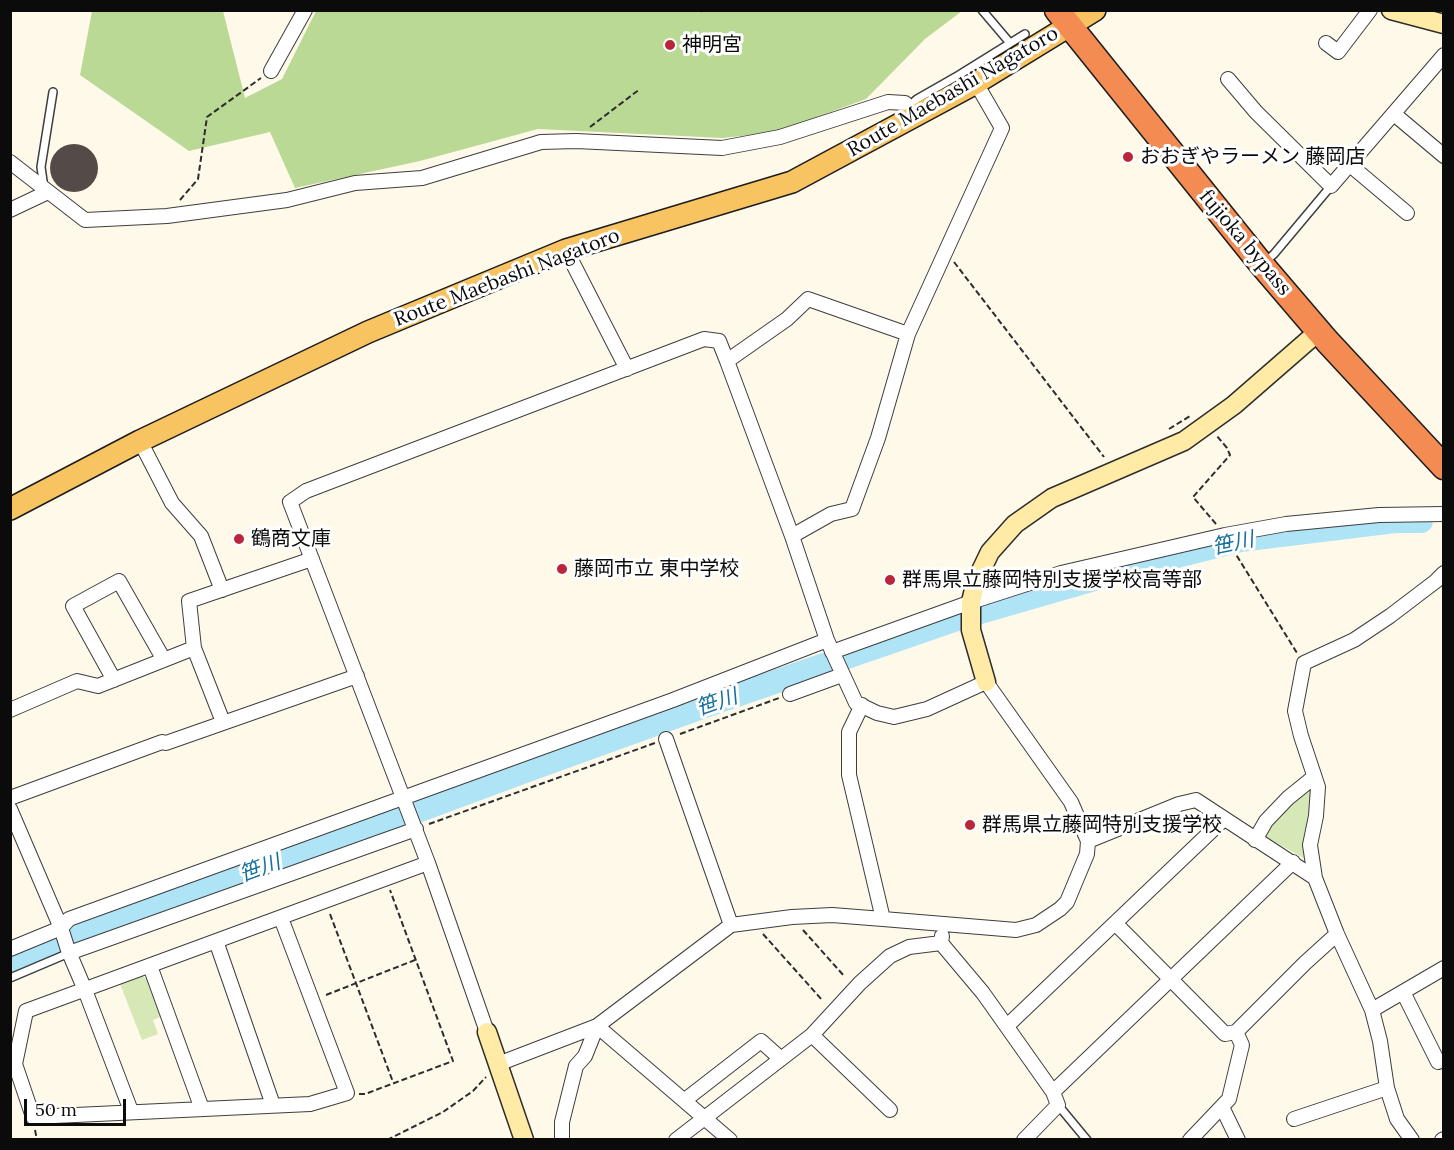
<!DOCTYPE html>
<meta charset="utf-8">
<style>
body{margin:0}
#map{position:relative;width:1454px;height:1150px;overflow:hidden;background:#fff9ea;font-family:Lora,serif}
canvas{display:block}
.frame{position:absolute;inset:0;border:12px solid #0b0b0b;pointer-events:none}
.scale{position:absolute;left:24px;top:1099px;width:102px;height:27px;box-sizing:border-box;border:3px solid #0b0b0b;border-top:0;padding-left:8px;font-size:18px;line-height:21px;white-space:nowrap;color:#0b0b0b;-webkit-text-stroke:4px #fff;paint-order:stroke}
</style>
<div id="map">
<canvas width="1454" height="1150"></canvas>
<div class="frame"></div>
<div class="scale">50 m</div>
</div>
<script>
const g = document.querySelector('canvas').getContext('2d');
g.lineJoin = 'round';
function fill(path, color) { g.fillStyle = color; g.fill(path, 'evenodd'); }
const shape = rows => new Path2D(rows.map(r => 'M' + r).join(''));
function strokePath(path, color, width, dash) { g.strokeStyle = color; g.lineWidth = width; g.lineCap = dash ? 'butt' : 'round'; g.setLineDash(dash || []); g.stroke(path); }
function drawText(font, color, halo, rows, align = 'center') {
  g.font = font + ' Lora,"Noto Sans JP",serif'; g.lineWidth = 6; g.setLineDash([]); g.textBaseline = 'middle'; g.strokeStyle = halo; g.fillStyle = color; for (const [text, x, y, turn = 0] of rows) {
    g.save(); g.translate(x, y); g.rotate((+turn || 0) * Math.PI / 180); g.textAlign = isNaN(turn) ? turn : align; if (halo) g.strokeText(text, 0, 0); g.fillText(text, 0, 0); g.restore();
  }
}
fill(shape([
 [1313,786,1307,860,1264,836,1284,810],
 [141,975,150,982,163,1016,153,1020,158,1034,142,1040,120,984]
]), '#d5e8b5');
fill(shape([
 [92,11,223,11,245,98,282,79,316,11,962,11,925,39,866,99,776,132,723,138,538,129,420,161,295,188,270,132,189,151,80,75]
]), '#bad994');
strokePath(shape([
 [10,962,536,767,705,706,963,617,1157,561,1240,540,1395,521,1421,521]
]), '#afe3f6', 24);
fill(shape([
 '50 168a24 24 0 1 1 48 0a24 24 0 1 1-48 0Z'
]), '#544b48');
const lane = shape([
 [982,10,1010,43],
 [908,107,917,99,959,75,1025,34],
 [44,188,41,167,53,92],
 [1264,263,1274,254,1331,186],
 [10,978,69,953],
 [1058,1105,1087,1140]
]);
const street = shape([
 [1326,43,1338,52,1370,10],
 [271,71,305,10],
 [1228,79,1256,112,1331,186,1444,55],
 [1394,114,1444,156],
 [10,162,85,220,167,216,287,200,355,183,422,178,541,142,576,141,722,148,780,137,888,102,905,103,916,116],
 [1350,165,1407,213],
 [10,210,48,192],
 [566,250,627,369],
 [727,361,787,319,808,299,908,334],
 [140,441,172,503,201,536,222,590],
 [792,536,831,514,852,509,878,438,908,334,1002,128,976,83],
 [194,648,223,722],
 [832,652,971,602,1061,573,1225,535,1286,524,1379,515,1444,514],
 [114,680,73,606,119,581,164,660],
 [790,694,842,675],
 [862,705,849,732,849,775,883,919,1016,930,1036,925,1060,909,1067,902,1087,854,1088,841],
 [10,710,77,681,98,686,194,648,189,601,312,559],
 [666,739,731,925],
 [10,798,162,742,166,743,357,676],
 [10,809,61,928,68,950,85,990,131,1111],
 [1255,840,1266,821,1288,798,1314,777],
 [281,918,347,1093,310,1104,33,1117,15,1064,26,1011,428,863],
 [1115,923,1225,1034,1236,1032],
 [942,936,941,943,983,993,1053,1092,1058,1105,1024,1140],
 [216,941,273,1105],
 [10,949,61,928,69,919,673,700,827,640],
 [69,953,416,829],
 [150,966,202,1109],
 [1403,992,1438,1062],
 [1372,1010,1444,968],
 [1007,1026,1224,819],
 [487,1032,428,863,290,502,306,491,704,339,719,341,727,361,792,536,827,640,856,703,877,713,894,717,927,709,986,682,1071,802,1088,841,1179,804,1196,800,1315,878],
 [812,1035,890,1110],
 [498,1064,597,1026,730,1140],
 [1053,1092,1293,862],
 [685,1100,761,1041,781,1059],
 [1222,1107,1238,1140],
 [1294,1119,1387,1088],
 [562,1140,562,1122,576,1066,585,1056,597,1026,731,925,792,917,832,915,883,919],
 [676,1140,812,1035,860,983,890,956,909,947,941,943],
 [1190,1140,1229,1099,1242,1045,1236,1032,1305,963,1337,934],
 [1412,1140,1397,1119,1387,1088,1380,1041,1372,1010,1337,934,1315,878,1310,845,1316,816,1318,787,1301,736,1295,711,1304,663,1354,640,1390,616,1436,581,1444,573],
 [1442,1140,1444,1139]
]);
const secondary = shape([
 [1391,10,1444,24],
 [986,682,971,630,971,602,976,581,990,552,1015,524,1052,498,1184,441,1234,405,1319,331],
 [487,1032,524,1140]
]);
const primary = shape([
 [10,509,140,441,368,332,566,250,792,182,976,83,1095,10]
]);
const highway = shape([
 [1057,10,1262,265,1327,341,1444,467]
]);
strokePath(lane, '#3e3e3e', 10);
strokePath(street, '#3e3e3e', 16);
strokePath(secondary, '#2d2d2d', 21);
strokePath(primary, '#1c1c1c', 24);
strokePath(highway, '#1c1c1c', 27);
strokePath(shape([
 [701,12,702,10],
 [590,127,640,89],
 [180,200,198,179,207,117,261,78],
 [954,262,1104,457],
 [1169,429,1190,416],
 [1216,524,1193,497,1230,455,1227,448,1217,436],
 [1232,548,1297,653],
 [680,734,779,698],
 [429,824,655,743],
 [330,914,393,1082],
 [803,930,845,977],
 [763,934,823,1001],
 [326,995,415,960],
 [359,1094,365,1094,453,1061,390,890],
 [35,1130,37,1140],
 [387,1140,443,1112,473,1091,486,1077]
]), '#2d2d2d', 2, [6, 3]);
strokePath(lane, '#fff', 7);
strokePath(street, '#fff', 14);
strokePath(secondary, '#ffeba5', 18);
strokePath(primary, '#f8c361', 21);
strokePath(highway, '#f48b53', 24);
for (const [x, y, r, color] of [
 [670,45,6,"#ba253c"],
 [1128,157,6,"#ba253c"],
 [239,539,6,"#ba253c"],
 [562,569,6,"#ba253c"],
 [890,580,6,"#ba253c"],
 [970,825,6,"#ba253c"]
]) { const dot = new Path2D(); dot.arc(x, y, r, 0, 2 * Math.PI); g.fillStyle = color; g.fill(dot); strokePath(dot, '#fff', 2); }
drawText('20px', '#0b0b0b', '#fff', [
 ["神明宮",682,45],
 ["おおぎやラーメン 藤岡店",1140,157],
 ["鶴商文庫",251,539],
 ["藤岡市立 東中学校",574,569],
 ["群馬県立藤岡特別支援学校高等部",902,580],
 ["群馬県立藤岡特別支援学校",982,825]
], 'left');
drawText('20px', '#0b0b0b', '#fff', [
 ["Route Maebashi Nagatoro",953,92,-30],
 ["fujioka bypass",1245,243,50],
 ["Route Maebashi Nagatoro",507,278,-21]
]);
drawText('italic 21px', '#16709c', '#fff', [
 ["笹川",1233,544,-12],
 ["笹川",717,703,-19],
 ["笹川",260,869,-20]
]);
</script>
